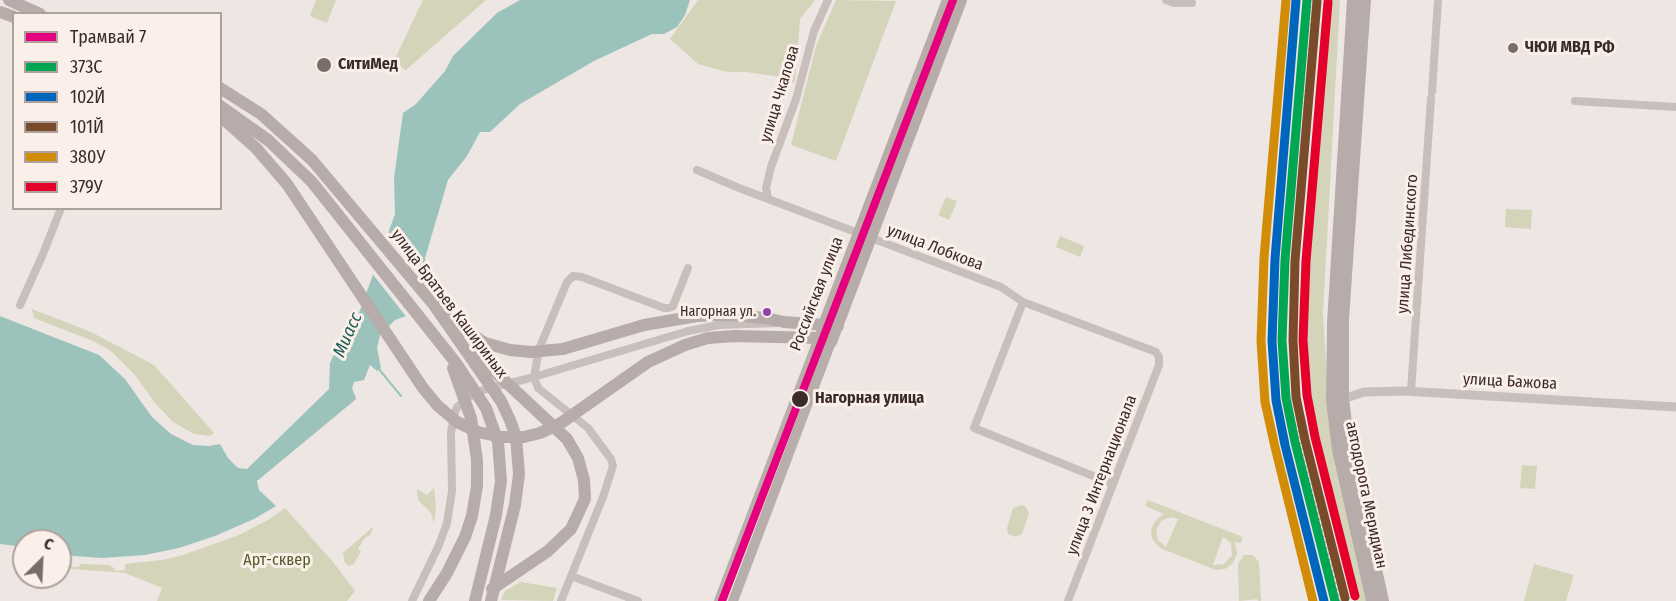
<!DOCTYPE html>
<meta charset="utf-8">
<style>
body{margin:0}
#map{position:relative;width:1676px;height:601px;overflow:hidden;background:#eee6e2;font-family:"Fira Sans Condensed",sans-serif}
canvas{display:block}
.legend{position:absolute;left:12px;top:12px;width:210px;height:198px;box-sizing:border-box;background:#fbefe9;border:2px solid #aea09c;margin:0;padding:8px 10px;list-style:none;font-size:18px;color:#3a2a28}
.legend li{display:flex;align-items:center;gap:12px;height:30px}
.legend b{width:30px;border:2px solid #aea09c}
.north{position:absolute;left:12px;top:529px;width:60px;height:60px;box-sizing:border-box;background:#fbefe9;border:2px solid #aea09c;border-radius:50%;rotate:24deg;font-size:16px;font-weight:700;line-height:24px;text-align:center;color:#3a2a28}
.north::after{content:'';display:block;margin:auto;width:21px;height:27px;background:#796c69;clip-path:polygon(50% 0,100% 100%,50% 72%,0 100%)}
</style>
<div id="map">
<canvas width="1676" height="601"></canvas>
<ul class="legend">
<li><b style="height:8px;background:#e5007d"></b>Трамвай 7</li>
<li><b style="height:8px;background:#00a651"></b>373C</li>
<li><b style="height:8px;background:#0065bd"></b>102Й</li>
<li><b style="height:8px;background:#7a4b2a"></b>101Й</li>
<li><b style="height:8px;background:#d18d08"></b>380У</li>
<li><b style="height:8px;background:#e4002b"></b>379У</li>
</ul>
<div class="north">С</div>
</div>
<script>
const g = document.querySelector('canvas').getContext('2d');
g.lineJoin = 'round';
function fill(path, color) { g.fillStyle = color; g.fill(path, 'evenodd'); }
const shape = rows => new Path2D(rows.map(r => 'M' + r).join(''));
function strokePath(path, color, width, dash) { g.strokeStyle = color; g.lineWidth = width; g.lineCap = dash ? 'butt' : 'round'; g.setLineDash(dash || []); g.stroke(path); }
function drawText(font, color, halo, rows, align = 'center') {
  g.font = font + ' "Fira Sans Condensed",sans-serif'; g.lineWidth = 6; g.setLineDash([]); g.textBaseline = 'middle'; g.strokeStyle = halo; g.fillStyle = color; for (const [text, x, y, turn = 0] of rows) {
    g.save(); g.translate(x, y); g.rotate((+turn || 0) * Math.PI / 180); g.textAlign = isNaN(turn) ? turn : align; if (halo) g.strokeText(text, 0, 0); g.fillText(text, 0, 0); g.restore();
  }
}
fill(shape([
 [316,0,336,0,327,23,310,16],
 [423,0,486,0,406,70,393,63],
 [698,0,815,0,800,19,795,83,782,77,746,72,727,72,698,64,670,39],
 [836,0,896,1,836,161,791,145,816,46],
 [1324,0,1340,0,1323,313,1329,415,1367,601,1354,601,1348,586,1310,418,1303,334,1316,88],
 [946,197,957,201,949,220,938,215],
 [1506,209,1532,210,1531,229,1505,227],
 [1060,236,1084,246,1080,257,1056,247],
 [32,309,91,332,154,365,214,433,210,436,194,434,173,422,155,403,135,375,111,351,93,341,34,318],
 [1522,465,1537,466,1535,489,1520,488],
 [434,488,436,506,434,523,431,513,418,500,417,489,427,495],
 [1148,500,1243,537,1241,543,1235,542,1237,554,1233,563,1225,569,1216,570,1160,548,1152,539,1151,529,1155,521,1164,514,1145,506],
 [1171,517,1178,519,1166,547,1158,540,1156,530,1162,520],
 [1223,537,1231,543,1232,555,1224,564,1213,565],
 [1022,505,1026,507,1029,513,1022,534,1016,537,1008,534,1007,528,1013,508],
 [285,508,333,562,355,591,347,601,157,601,162,588,125,573,60,568,60,562,66,563,68,566,78,567,81,564,109,565,114,568,115,571,125,570,125,564,162,560,183,555,239,535,268,520],
 [374,526,369,537,367,536,363,540,358,549,361,551,354,564,349,566,345,563,343,553],
 [1244,555,1253,555,1259,562,1261,601,1258,601,1258,599,1239,601,1238,564],
 [1534,564,1574,575,1566,601,1524,601],
 [521,582,557,588,553,601,501,600,505,591]
]), '#d4d4ba');
fill(shape([
 [520,0,690,0,685,15,677,27,664,34,652,34,594,61,520,104,490,132,480,132,467,156,448,180,425,258,428,286,409,315,395,320,380,335,377,348,381,368,377,371,370,365,364,380,354,382,352,388,356,398,355,400,257,481,259,490,276,506,254,519,215,536,179,548,145,555,102,558,60,555,60,541,24,541,24,547,0,544,0,316,99,355,125,379,152,417,171,434,193,445,209,446,220,444,228,458,238,468,247,469,329,389,330,363,333,356,348,346,350,319,359,313,395,214,394,178,403,113,416,104,445,71,453,56,497,13]
]), '#9bc3bc');
fill(shape([
 [386,229,431,285,422,310,408,319,371,272]
]), '#eee6e2');
strokePath(shape([
 [378,368,401,396]
]), '#9bc3bc', 2);
strokePath(shape([
 [1166,0,1174,3,1192,3],
 [1432,92,1438,0],
 [1575,101,1676,107],
 [697,170,739,188,1001,287,1023,302,1156,352,1159,357,1159,365,1068,601],
 [768,198,766,188,771,167,796,99,814,31,828,0],
 [1023,302,974,428,1113,484],
 [20,305,43,254,61,208],
 [1411,391,1431,98],
 [571,576,638,601],
 [412,601,439,545,447,523,452,491,451,433,454,415,457,407,469,397,483,390,534,377,688,331,719,325,777,323],
 [561,601,603,497,613,466,611,459,588,428,538,388,534,377,539,349,567,282,573,276,582,277,664,308,669,308,673,306,688,268]
]), '#c8bebb', 8);
strokePath(shape([
 [1343,399,1364,392,1404,391,1676,407]
]), '#c8bebb', 9);
strokePath(shape([
 [719,601,819,338],
 [733,601,831,342]
]), '#b8aeab', 10);
strokePath(shape([
 [9,0,40,14],
 [1353,0,1333,323,1332,400,1338,450,1372,601],
 [1365,0,1343,319,1343,399,1349,447,1383,601],
 [0,12,14,17],
 [220,88,261,114,312,160,434,305,501,401,510,420,516,437,519,474,515,505,491,601],
 [220,106,268,140,312,182,456,363,486,408,498,442,501,481,496,515,475,601],
 [220,116,256,148,287,184,423,388,438,406,457,422,478,432,501,437,524,437,540,433,561,423,648,362,685,345,708,338,735,336,819,338,831,342,961,0],
 [448,318,463,329,485,343,510,350,531,352,563,349,644,325,697,316,729,315,766,318,784,322,838,326],
 [822,330,948,0],
 [476,354,567,439,578,458,584,480,585,499,571,529,548,551,492,589],
 [429,601,447,573,465,537,472,516,477,486,477,460,471,418,453,368]
]), '#b7acaa', 12);
strokePath(shape([
 [1313,0,1294,234,1291,358,1296,413,1301,448,1340,601]
]), '#b0a8a5', 2, [1.5, 4.5]);
strokePath(shape([
 [1307,0,1285,260,1282,340,1286,398,1295,442,1335,601]
]), '#00a651', 9);
strokePath(shape([
 [1296,0,1275,259,1272,341,1276,400,1285,445,1324,601]
]), '#0065bd', 9);
strokePath(shape([
 [1317,1,1295,261,1293,340,1296,397,1305,440,1345,598]
]), '#7a4b2a', 9);
strokePath(shape([
 [1286,0,1264,258,1261,341,1265,402,1275,447,1313,601]
]), '#d18d08', 9);
strokePath(shape([
 [1328,2,1306,261,1303,340,1307,395,1315,437,1355,596]
]), '#e4002b', 9);
strokePath(shape([
 [722,601,953,0]
]), '#e5007d', 8);
for (const [x, y, r, color] of [
 [1513,48,6,"#796c69"],
 [324,65,8,"#796c69"],
 [767,312,5,"#8e44ad"],
 [800,399,9,"#3a2a28"]
]) { const dot = new Path2D(); dot.arc(x, y, r, 0, 2 * Math.PI); g.fillStyle = color; g.fill(dot); strokePath(dot, '#fbefe9', 2); }
drawText('14px', '#3a2a28', '#fbefe9', [
 ["Нагорная ул.",756,312]
], 'right');
drawText('bold 16px', '#3a2a28', '#fbefe9', [
 ["ЧЮИ МВД РФ",1525,48],
 ["СитиМед",338,65]
], 'left');
drawText('16px', '#3a2a28', '#fbefe9', [
 ["улица Чкалова",780,94,-73],
 ["улица Либединского",1408,244,-86],
 ["улица Лобкова",935,248,21],
 ["Российская улица",817,294,-69],
 ["улица Братьев Кашириных",449,304,53],
 ["улица Бажова",1510,382,3],
 ["улица 3 Интернационала",1102,475,-69],
 ["автодорога Меридиан",1366,495,78]
]);
drawText('bold 16px', '#3a2a28', '#fbefe9', [
 ["Нагорная улица",815,399]
], 'left');
drawText('16px', '#525a29', '#fbefe9', [
 ["Арт-сквер",277,561]
]);
drawText('italic 18px', '#195f56', '#fbefe9', [
 ["Миасс",348,335,-66]
]);
</script>
